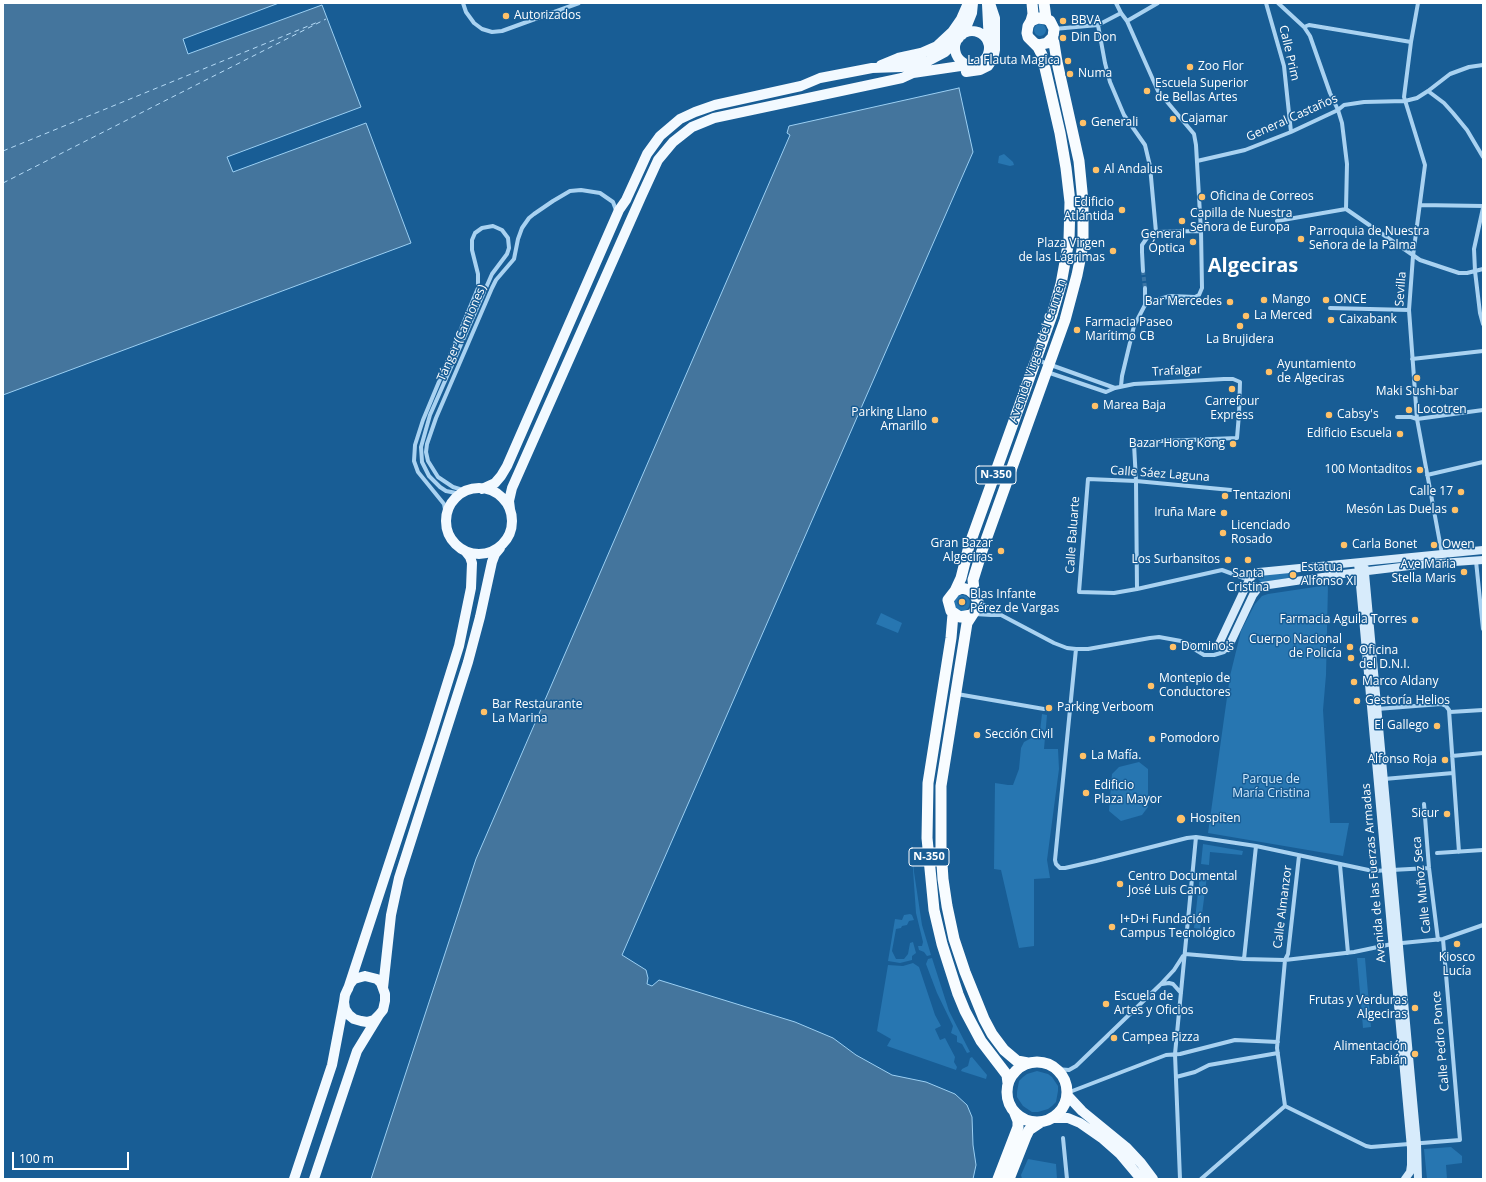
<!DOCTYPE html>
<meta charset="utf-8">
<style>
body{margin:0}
#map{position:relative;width:1486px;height:1182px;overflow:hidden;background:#185d95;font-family:"Open Sans",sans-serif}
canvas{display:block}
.frame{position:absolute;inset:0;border:4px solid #fff;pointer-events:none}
.scale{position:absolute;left:12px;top:1152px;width:117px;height:18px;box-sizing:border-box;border:2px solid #fff;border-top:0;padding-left:5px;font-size:12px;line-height:14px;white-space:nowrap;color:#fff;-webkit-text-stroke:3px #185d95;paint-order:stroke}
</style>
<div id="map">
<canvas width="1486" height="1182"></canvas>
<div class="frame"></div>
<div class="scale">100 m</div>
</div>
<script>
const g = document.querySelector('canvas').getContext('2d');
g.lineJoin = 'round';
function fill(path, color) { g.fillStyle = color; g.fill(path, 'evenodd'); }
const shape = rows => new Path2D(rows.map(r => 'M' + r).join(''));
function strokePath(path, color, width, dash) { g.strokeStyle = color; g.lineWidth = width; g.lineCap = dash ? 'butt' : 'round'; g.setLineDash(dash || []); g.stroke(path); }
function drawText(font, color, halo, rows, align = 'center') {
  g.font = font + ' "Open Sans",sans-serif'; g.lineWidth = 3; g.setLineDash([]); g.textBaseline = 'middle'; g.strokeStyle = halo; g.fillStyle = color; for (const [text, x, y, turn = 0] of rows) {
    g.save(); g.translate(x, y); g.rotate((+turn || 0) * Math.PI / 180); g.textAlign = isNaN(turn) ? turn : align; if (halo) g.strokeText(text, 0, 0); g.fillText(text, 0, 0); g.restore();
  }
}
fill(shape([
 '1034 30a6 6 0 1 1 12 0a6 6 0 1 1-12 0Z',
 [1004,154,1013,162,1014,165,1010,166,998,163,999,156],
 [1289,572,1289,578,1261,582,1258,579,1260,575],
 [1328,585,1326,675,1323,710,1330,823,1349,823,1343,856,1208,833,1230,676,1241,631,1255,604,1262,596,1268,594],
 '954 603a8 8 0 1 1 16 0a8 8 0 1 1-16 0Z',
 [881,613,902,623,898,633,876,624],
 [1042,714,1047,715,1044,749,1058,749,1059,769,1047,860,1050,878,1034,879,1034,946,1019,948,1001,870,994,869,995,783,1008,785,1013,785,1019,769,1021,748,1024,742,1037,735,1040,731],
 [1139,762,1148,769,1148,807,1142,815,1121,821,1109,811,1112,774,1119,767],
 [911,841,914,872,922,925,931,955,927,956,924,952,919,950,918,946,922,946,923,942,916,913],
 [1203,844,1243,851,1242,855,1210,852,1209,865,1201,864],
 [1200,875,1207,876,1200,929,1194,928],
 [910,914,912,915,914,920,909,921,907,925,902,926,901,928,896,929,892,951,896,959,904,959,908,954,910,943,913,942,916,953,912,956,912,960,900,963,888,961,895,919,902,920,904,915],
 [932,958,949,1011,970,1052,967,1053,962,1044,957,1042,957,1036,951,1033,953,1026,937,993,926,964,928,959],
 [1357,958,1365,958,1371,1027,1363,1028],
 [913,963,919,967,935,1015,941,1026,935,1029,940,1040,945,1038,955,1057,954,1062,957,1067,956,1070,887,1046,891,1039,877,1031,888,965,903,966],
 [972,1057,987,1075,986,1079,961,1071,962,1069,968,1066,970,1058],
 [1037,1071,1048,1074,1052,1077,1058,1086,1058,1091,1056,1102,1052,1106,1048,1109,1038,1112,1032,1112,1023,1106,1017,1097,1017,1092,1019,1081,1023,1077,1027,1074],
 [1451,1147,1462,1156,1462,1163,1446,1165,1447,1179,1427,1179,1424,1149],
 [1028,1159,1056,1164,1057,1179,1022,1179,1021,1175]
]), '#2776b1');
const water = shape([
 [3,3,279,3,183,39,188,54,322,5,361,107,227,157,233,172,366,123,411,243,3,395,3,3],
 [959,88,973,152,622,955,646,970,648,978,647,984,652,986,659,980,795,1022,833,1038,856,1055,892,1075,926,1082,955,1094,967,1105,972,1117,973,1145,976,1165,973,1179,371,1179,476,859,790,135,787,133,789,126,959,88]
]);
fill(water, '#44759d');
strokePath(water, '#9bcff3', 1);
strokePath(shape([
 [3,151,318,22],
 [3,183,326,19]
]), '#b5dbf7', 1, [5, 4]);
strokePath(shape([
 [1143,271,1145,288]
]), '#3b75a5', 4, [4, 2]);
strokePath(shape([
 [463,3,466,12,474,23,482,29,492,32,502,31,579,3],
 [1116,3,1121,13,1127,21,1158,91,1194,134,1196,145,1201,231,1202,288,1199,295,1195,297,1170,296,1153,301,1145,305,1134,326,1122,376,1121,386],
 [1266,3,1284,66,1291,132],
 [1278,3,1304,27,1310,36,1330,93,1338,110,1342,123,1347,164,1346,209],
 [1418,3,1411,42,1404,97,1425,165,1413,256,1409,310,1417,419,1442,554],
 [1127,21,1158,3],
 [1098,25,1105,63,1110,82,1124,115,1145,145,1150,166,1156,232],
 [1304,27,1309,25,1411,42],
 [1054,29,1098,25,1121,13],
 [1428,91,1444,103,1453,113,1467,130,1483,157],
 [1197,161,1245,150,1291,132,1338,110,1344,105,1364,102,1405,101,1417,98,1428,91,1450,74,1469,67,1483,65],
 [1420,205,1483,206],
 [1483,208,1474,249,1475,271,1480,313,1483,324],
 [1346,209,1420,260,1459,273,1467,273,1483,269],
 [1277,221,1346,209],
 [1143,271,1142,252,1142,245,1149,235,1156,232,1201,231],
 [1145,288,1145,305],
 [1330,308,1409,310],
 [1412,359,1483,351],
 [1037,360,1115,388],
 [1047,372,1106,392,1115,388,1134,384,1224,379,1233,379,1240,382,1239,414,1237,438,1137,442,1134,444,1136,481,1137,589],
 [1397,417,1411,417,1417,419,1483,410],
 [1427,475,1483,462],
 [1231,490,1136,481,1088,479,1079,592,1114,593,1137,589,1222,570,1249,580,1259,587],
 [466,491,453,487,438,477,428,461,426,452,427,444,436,418,492,288,496,280,514,259,518,239,522,228,529,218,534,214,553,201,570,191,581,190,600,193,613,202,616,210],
 [446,515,444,504,418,472,414,461,415,445,423,420,478,288,478,274,472,250,472,240,475,233,482,228,493,226,502,230,508,238,509,248,507,254,492,274,430,415,421,447,422,462,429,476,440,487,446,491,461,494],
 [1476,561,1483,629],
 [979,601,982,604,995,610,998,614],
 [975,614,991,615,1001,615,1054,643,1067,648,1076,649,1088,649,1150,638,1159,637,1181,641,1204,655,1214,655,1224,652,1228,648],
 [1187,644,1196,645,1207,649,1218,646],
 [1076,649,1055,860,1056,864,1060,868,1065,868,1096,861,1187,838,1196,837,1256,846,1373,871,1429,868],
 [957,694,1044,709],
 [1377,709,1441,704,1446,706,1449,710,1459,852],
 [1450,712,1483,710],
 [1452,756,1483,753],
 [1384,779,1453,773],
 [1424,804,1429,868,1438,940],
 [1437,853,1483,850],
 [1340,865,1348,953],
 [1185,954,1244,959,1285,960,1354,952,1392,944,1443,939,1483,925],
 [1244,959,1256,846],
 [1162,984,1169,983,1173,984,1181,993],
 [1056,1069,1069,1070,1076,1066,1160,985,1174,970,1183,956],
 [1176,1077,1195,1072,1209,1065,1278,1053],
 [1067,1093,1166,1055,1180,1054,1235,1040,1278,1042],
 [1285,1106,1277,1048,1285,960,1288,954,1299,856],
 [1063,1138,1067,1179],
 [1180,1179,1175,1054,1196,837],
 [1201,1179,1285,1106,1366,1146,1371,1147,1460,1140,1443,939]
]), '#a9d2f1', 4);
strokePath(shape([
 [1364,562,1417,1144,1418,1179],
 [1358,563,1411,1148,1411,1165,1410,1172,1405,1179],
 [1218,646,1249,580,1254,574,1259,572,1483,550],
 [1228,648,1253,595,1259,587,1262,586,1343,574,1426,564,1483,560]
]), '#d7ebfb', 8);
strokePath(shape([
 [987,4,989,44],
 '955 48a17 17 0 1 1 34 0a17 17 0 1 1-34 0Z',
 [962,35,966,28,972,13,973,3],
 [881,65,898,58,921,53,937,46,952,32,961,19,968,3],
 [966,72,980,70,988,66,993,59,995,50,995,18,990,3],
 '446 521a33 33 0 1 1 66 0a33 33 0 1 1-66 0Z',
 [482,489,495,483,501,476,507,466,619,210,626,200,647,154,660,136,680,119,695,112,715,105,801,86,820,78,872,68,901,67,928,61,945,52,959,38],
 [510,509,509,501,512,488,641,197,658,160,673,142,692,127,714,118,902,78,913,73,974,64],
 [365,976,377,979,381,983,385,994,385,1001,383,1010,379,1015,374,1020,367,1022,361,1021,354,1019,349,1015,345,1009,344,1002,345,995,350,984,354,979,365,976],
 [383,988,391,915,399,878,468,662,480,617,492,562,495,554,500,548],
 [348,989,430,739,459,646,471,588,472,563,470,557,466,552],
 [1068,1096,1082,1111,1126,1147,1141,1163,1153,1179],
 [1052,1118,1068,1118,1080,1123,1103,1139,1120,1154,1141,1179],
 [294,1179,332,1065,344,1002],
 [314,1179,357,1051,379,1015]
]), '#f2f9ff', 10);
strokePath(shape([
 [1044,3,1046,19],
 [1031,21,1033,14,1032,3],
 [955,591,961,578,969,546,1052,315,1061,284,1069,240,1070,202,1066,168,1060,133,1042,55,1038,47,1028,37,1027,33,1028,26,1031,21,1038,18,1046,19,1050,21,1054,29,1053,37,1047,43,1038,45,1034,43],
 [975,595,974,590,973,580,982,551,1065,320,1077,275,1083,245,1083,202,1079,161,1057,62,1053,37],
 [953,614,951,638,928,783,927,838,934,910,942,944,958,994,965,1011,981,1041,1007,1075,1008,1083],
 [971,615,960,617,951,611,948,600,955,591,962,588,969,590,975,595,978,602,976,609,967,623,941,786,941,848,943,879,947,906,954,939,965,972,984,1019,992,1034,1004,1050,1017,1061,1028,1063],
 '1007 1092a30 30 0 1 1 60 0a30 30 0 1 1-60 0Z',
 [998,1179,1018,1127,1018,1121,1014,1111],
 [1009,1179,1026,1136,1029,1130,1041,1122]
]), '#f8fcff', 11);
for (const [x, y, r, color] of [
 [506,16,4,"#ffc168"],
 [1063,21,4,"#ffc168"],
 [1063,38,4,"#ffc168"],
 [1068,61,4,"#ffc168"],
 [1190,67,4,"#ffc168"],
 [1070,74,4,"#ffc168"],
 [1147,91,4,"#ffc168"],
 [1173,119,4,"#ffc168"],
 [1083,123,4,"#ffc168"],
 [1096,170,4,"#ffc168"],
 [1202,197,4,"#ffc168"],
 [1122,210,4,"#ffc168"],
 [1182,221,4,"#ffc168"],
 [1301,239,4,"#ffc168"],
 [1193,242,4,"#ffc168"],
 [1113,251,4,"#ffc168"],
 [1264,300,4,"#ffc168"],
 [1326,300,4,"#ffc168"],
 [1230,302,4,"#ffc168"],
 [1246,316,4,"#ffc168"],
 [1331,320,4,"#ffc168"],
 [1240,326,4,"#ffc168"],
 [1077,330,4,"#ffc168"],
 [1269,372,4,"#ffc168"],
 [1417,378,4,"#ffc168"],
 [1232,389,4,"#ffc168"],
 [1095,406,4,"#ffc168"],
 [1409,410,4,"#ffc168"],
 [1329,415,4,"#ffc168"],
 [935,420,4,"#ffc168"],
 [1400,434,4,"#ffc168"],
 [1233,444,4,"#ffc168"],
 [1420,470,4,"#ffc168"],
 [1461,492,4,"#ffc168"],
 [1225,496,4,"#ffc168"],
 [1455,510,4,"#ffc168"],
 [1224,513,4,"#ffc168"],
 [1223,533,4,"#ffc168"],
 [1344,545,4,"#ffc168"],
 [1434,545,4,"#ffc168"],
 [1001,551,4,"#ffc168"],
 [1228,560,4,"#ffc168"],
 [1248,560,4,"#ffc168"],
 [1464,572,4,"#ffc168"],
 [1293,575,4,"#ffc168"],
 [962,602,4,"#ffc168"],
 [1415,620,4,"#ffc168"],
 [1173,647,4,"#ffc168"],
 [1350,647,4,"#ffc168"],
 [1351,658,4,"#ffc168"],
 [1354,682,4,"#ffc168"],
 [1151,686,4,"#ffc168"],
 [1357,701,4,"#ffc168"],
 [1049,708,4,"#ffc168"],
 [484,712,4,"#ffc168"],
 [1437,726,4,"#ffc168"],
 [977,735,4,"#ffc168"],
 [1152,739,4,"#ffc168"],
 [1083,756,4,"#ffc168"],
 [1445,760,4,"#ffc168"],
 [1086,793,4,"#ffc168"],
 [1447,814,4,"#ffc168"],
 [1181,819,5,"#ffc168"],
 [1120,884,4,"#ffc168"],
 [1112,927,4,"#ffc168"],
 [1457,944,4,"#ffc168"],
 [1106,1004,4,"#ffc168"],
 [1415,1008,4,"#ffc168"],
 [1114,1038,4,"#ffc168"],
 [1415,1054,4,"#ffc168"]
]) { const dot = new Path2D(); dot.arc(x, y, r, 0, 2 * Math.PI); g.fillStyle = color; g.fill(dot); strokePath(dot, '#185d95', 1.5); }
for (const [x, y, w] of [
 [996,475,40],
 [929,857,40]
]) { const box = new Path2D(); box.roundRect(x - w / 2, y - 9, w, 18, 3); g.fillStyle = '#185d95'; g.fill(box); strokePath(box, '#fff', 1); }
drawText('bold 11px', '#fff', null, [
 ["N-350",996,475],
 ["N-350",929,857]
]);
drawText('12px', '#fff', '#185d95', [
 ["Autorizados",514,16],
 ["BBVA",1071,21],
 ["Din Don",1071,38],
 ["La Flauta Magica",1060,61,"right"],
 ["Zoo Flor",1198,67],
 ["Numa",1078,74],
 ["Escuela Superior",1155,84],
 ["de Bellas Artes",1155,98],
 ["Cajamar",1181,119],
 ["Generali",1091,123],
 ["Al Andalus",1104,170],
 ["Oficina de Correos",1210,197],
 ["Edificio",1114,203,"right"],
 ["Atlántida",1114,217,"right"],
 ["Capilla de Nuestra",1190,214],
 ["Señora de Europa",1190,228],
 ["Parroquia de Nuestra",1309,232],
 ["Señora de la Palma",1309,246],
 ["General",1185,235,"right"],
 ["Óptica",1185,249,"right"],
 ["Plaza Virgen",1105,244,"right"],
 ["de las Lágrimas",1105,258,"right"],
 ["Mango",1272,300],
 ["ONCE",1334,300],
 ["Bar Mercedes",1222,302,"right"],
 ["La Merced",1254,316],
 ["Caixabank",1339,320],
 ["Farmacia Paseo",1085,323],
 ["Marítimo CB",1085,337],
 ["La Brujidera",1240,340,"center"],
 ["Ayuntamiento",1277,365],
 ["de Algeciras",1277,379],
 ["Maki Sushi-bar",1417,392,"center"],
 ["Carrefour",1232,402,"center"],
 ["Express",1232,416,"center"],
 ["Marea Baja",1103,406],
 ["Locotren",1417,410],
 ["Parking Llano",927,413,"right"],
 ["Amarillo",927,427,"right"],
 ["Cabsy's",1337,415],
 ["Edificio Escuela",1392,434,"right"],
 ["Bazar Hong Kong",1225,444,"right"],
 ["100 Montaditos",1412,470,"right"],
 ["Calle 17",1453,492,"right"],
 ["Tentazioni",1233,496],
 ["Mesón Las Duelas",1447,510,"right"],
 ["Iruña Mare",1216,513,"right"],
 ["Licenciado",1231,526],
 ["Rosado",1231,540],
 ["Gran Bazar",993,544,"right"],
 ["Algeciras",993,558,"right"],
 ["Carla Bonet",1352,545],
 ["Owen",1442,545],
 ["Los Surbansitos",1220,560,"right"],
 ["Ave Maria",1456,565,"right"],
 ["Stella Maris",1456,579,"right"],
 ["Estatua",1301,568],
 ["Alfonso XI",1301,582],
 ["Santa",1248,574,"center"],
 ["Cristina",1248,588,"center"],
 ["Blas Infante",970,595],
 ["Pérez de Vargas",970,609],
 ["Farmacia Aguila Torres",1407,620,"right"],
 ["Cuerpo Nacional",1342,640,"right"],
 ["de Policía",1342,654,"right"],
 ["Domino's",1181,647],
 ["Oficina",1359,651],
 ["del D.N.I.",1359,665],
 ["Montepio de",1159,679],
 ["Conductores",1159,693],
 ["Marco Aldany",1362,682],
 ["Gestoría Helios",1365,701],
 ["Bar Restaurante",492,705],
 ["La Marina",492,719],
 ["Parking Verboom",1057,708],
 ["El Gallego",1429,726,"right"],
 ["Sección Civil",985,735],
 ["Pomodoro",1160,739],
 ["La Mafía.",1091,756],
 ["Alfonso Roja",1437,760,"right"],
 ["Edificio",1094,786],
 ["Plaza Mayor",1094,800],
 ["Sicur",1439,814,"right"],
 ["Hospiten",1190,819],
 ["Centro Documental",1128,877],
 ["José Luis Cano",1128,891],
 ["I+D+i Fundación",1120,920],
 ["Campus Tecnológico",1120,934],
 ["Kiosco",1457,958,"center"],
 ["Lucía",1457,972,"center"],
 ["Escuela de",1114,997],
 ["Artes y Oficios",1114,1011],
 ["Frutas y Verduras",1407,1001,"right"],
 ["Algeciras",1407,1015,"right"],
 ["Campea Pizza",1122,1038],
 ["Alimentación",1407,1047,"right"],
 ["Fabián",1407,1061,"right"]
], 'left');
drawText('12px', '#fff', '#185d95', [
 ["Calle Prim",1289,53,77],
 ["General Castaños",1292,118,-24],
 ["Sevilla",1401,289,-86],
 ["Tánger (Camiones)",462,333,-66],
 ["Avenida Virgen del Carmen",1038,351,-71],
 ["Trafalgar",1177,371,-3],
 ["Calle Sáez Laguna",1160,474,4],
 ["Calle Baluarte",1073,535,-86],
 ["Avenida de las Fuerzas Armadas",1374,873,-95],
 ["Calle Muñoz Seca",1422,885,-96],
 ["Calle Almanzor",1283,907,-83],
 ["Calle Pedro Ponce",1441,1041,-95]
]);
drawText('12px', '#d0e9fc', '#185d95', [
 ["Parque de",1271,780],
 ["María Cristina",1271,794]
]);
drawText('bold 20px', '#fff', '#185d95', [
 ["Algeciras",1253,266]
]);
</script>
